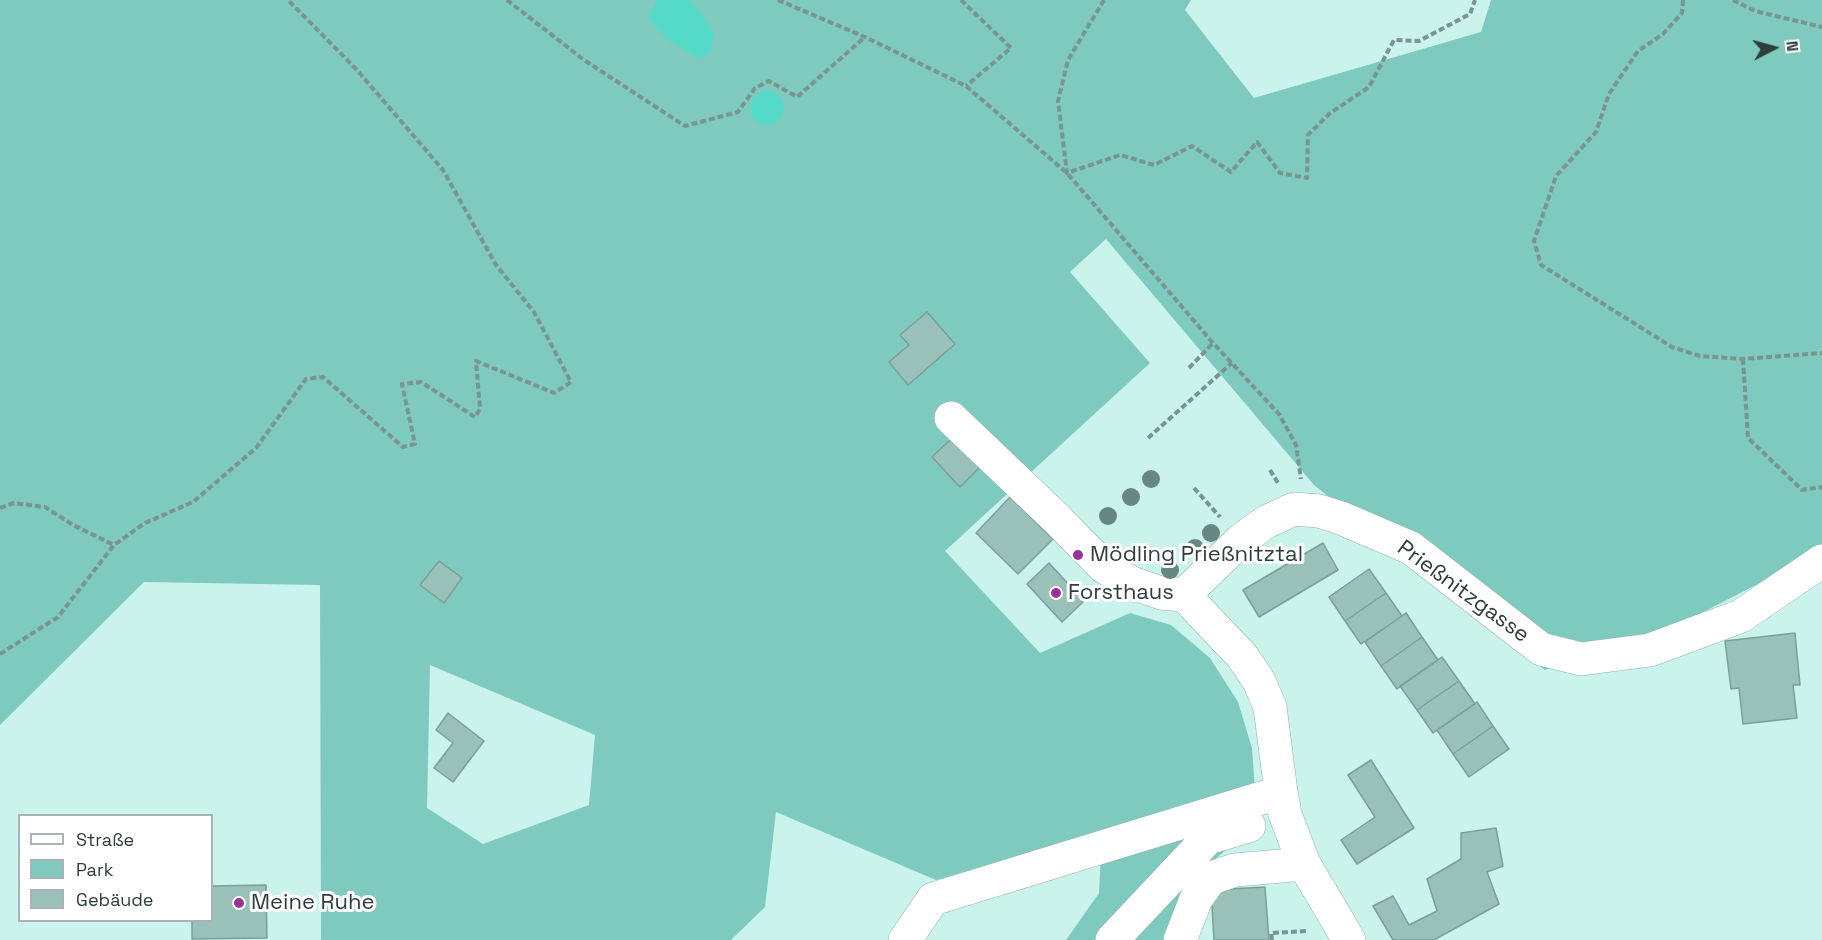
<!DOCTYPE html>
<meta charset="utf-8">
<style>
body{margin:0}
#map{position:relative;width:1822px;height:940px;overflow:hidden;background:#caf3ec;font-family:"Space Grotesk",sans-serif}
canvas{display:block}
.legend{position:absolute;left:18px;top:814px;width:195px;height:108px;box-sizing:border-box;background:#fff;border:2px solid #abb2b1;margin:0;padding:8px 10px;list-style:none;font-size:18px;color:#2d3e3b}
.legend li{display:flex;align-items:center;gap:12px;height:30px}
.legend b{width:30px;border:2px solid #abb2b1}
.north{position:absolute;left:1744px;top:18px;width:60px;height:60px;-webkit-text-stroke:4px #fff;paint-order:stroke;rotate:84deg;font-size:16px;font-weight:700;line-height:24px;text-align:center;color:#2d3e3b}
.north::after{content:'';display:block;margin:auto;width:21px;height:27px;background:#2d3e3b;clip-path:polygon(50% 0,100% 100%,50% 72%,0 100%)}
</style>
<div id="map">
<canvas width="1822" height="940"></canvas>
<ul class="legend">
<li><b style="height:8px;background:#fff"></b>Straße</li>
<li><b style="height:16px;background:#7ecabe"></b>Park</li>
<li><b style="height:16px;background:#99c1ba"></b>Gebäude</li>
</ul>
<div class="north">N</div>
</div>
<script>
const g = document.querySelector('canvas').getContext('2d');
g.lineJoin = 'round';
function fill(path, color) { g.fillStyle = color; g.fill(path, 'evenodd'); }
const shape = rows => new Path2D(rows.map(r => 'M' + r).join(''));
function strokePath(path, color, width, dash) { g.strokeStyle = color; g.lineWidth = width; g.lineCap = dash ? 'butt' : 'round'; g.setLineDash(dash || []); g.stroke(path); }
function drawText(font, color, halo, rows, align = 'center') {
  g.font = font + ' "Space Grotesk",sans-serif'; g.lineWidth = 6; g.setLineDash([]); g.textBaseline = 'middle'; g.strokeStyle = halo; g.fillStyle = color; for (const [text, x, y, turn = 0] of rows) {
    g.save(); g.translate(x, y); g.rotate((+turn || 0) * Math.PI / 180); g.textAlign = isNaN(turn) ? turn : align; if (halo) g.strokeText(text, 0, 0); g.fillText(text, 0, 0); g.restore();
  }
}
fill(shape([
 [0,0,1191,0,1185,10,1254,98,1481,32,1491,0,1822,0,1822,551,1678,625,1545,670,1314,485,1106,239,1070,272,1150,363,945,551,1040,653,1130,613,1171,625,1210,658,1238,702,1252,748,1255,791,1260,822,1203,869,1166,940,1066,940,1099,893,1102,834,936,880,776,812,765,907,731,940,321,940,320,585,144,582,0,725],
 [430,665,595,735,589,805,483,844,427,808]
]), '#7ecabe');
fill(shape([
 [657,0,689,0,701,13,714,33,710,53,700,59,668,40,648,18],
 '750 108a17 17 0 1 1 34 0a17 17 0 1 1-34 0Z'
]), '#55d9c8');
const building = shape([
 [927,312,955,344,908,385,889,362,909,345,900,335,927,312],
 [952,438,980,467,960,487,932,457,952,438],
 [1010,497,1053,539,1018,574,976,533,1010,497],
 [1323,543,1338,570,1259,617,1243,590,1323,543],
 [439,561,462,578,444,603,420,585,439,561],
 [1049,563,1084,601,1062,622,1027,584,1049,563],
 [1369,569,1386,593,1345,621,1329,597,1369,569],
 [1386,593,1402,616,1361,644,1345,621,1386,593],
 [1406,613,1422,637,1381,666,1365,642,1406,613],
 [1795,633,1800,685,1793,685,1797,718,1743,724,1739,688,1731,689,1725,641,1795,633],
 [1422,637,1438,660,1397,689,1381,666,1422,637],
 [1442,657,1459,681,1417,710,1400,686,1442,657],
 [1459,681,1475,704,1433,733,1417,710,1459,681],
 [1477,702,1493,726,1453,754,1437,730,1477,702],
 [448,713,484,741,453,782,434,768,453,743,436,730,448,713],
 [1493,726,1509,749,1469,777,1453,754,1493,726],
 [1371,760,1414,828,1357,864,1341,840,1375,817,1348,775,1371,760],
 [1496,828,1503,866,1487,872,1499,904,1434,940,1393,940,1373,906,1393,896,1409,925,1437,911,1427,879,1461,859,1461,833,1496,828],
 [266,885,267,938,192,939,192,920,212,920,212,886,266,885],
 [1265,887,1269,940,1214,940,1211,890,1265,887]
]);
fill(building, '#99c1ba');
strokePath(building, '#79a099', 1.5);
const minor = shape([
 [951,418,1057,519,1104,567,1132,583,1161,593,1184,595],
 [1184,595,1241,540,1266,522,1294,509,1319,511,1341,518,1411,548,1541,649,1581,659,1650,650,1741,616,1822,561],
 [1184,595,1242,656,1259,681,1270,707,1281,792,1285,814,1304,864,1349,940],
 [905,940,933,899,1281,792],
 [1112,940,1208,838,1249,826],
 [1180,940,1196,899,1211,878,1235,870,1304,864]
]);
strokePath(minor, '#8db4ad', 34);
strokePath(shape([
 [507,0,584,60,685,126,738,112,755,88,769,81,797,97,865,37],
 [778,0,865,37,966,86,1067,173,1213,343,1279,414,1296,445,1301,479],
 [961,0,1011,48,966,86],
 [1104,0,1068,60,1058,101,1067,173,1120,155,1154,165,1192,146,1231,172,1257,142,1280,173,1307,178,1308,135,1329,114,1369,87,1394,40,1419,41,1470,14,1475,0],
 [1683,0,1682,13,1663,34,1638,51,1609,94,1596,132,1556,176,1534,241,1541,265,1672,347,1700,356,1743,359,1822,353],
 [1733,0,1755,11,1822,27],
 [1743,359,1748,438,1802,490,1822,487],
 [1189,368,1213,343],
 [1148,438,1232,363],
 [1270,470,1278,483],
 [1194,488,1220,517],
 [0,508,14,503,45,507,73,525,114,545],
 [0,654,58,617,114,545,145,523,193,502,256,448,306,379,323,377,403,447,415,444,402,384,421,382,475,417,480,409,476,361,554,393,571,382,534,312,496,265,443,170,357,70,288,0],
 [1272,940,1271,933,1308,931]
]), '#799590', 4, [6, 3]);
strokePath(minor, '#fff', 33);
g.fillStyle = '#688782';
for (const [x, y] of [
 [1151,479],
 [1131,497],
 [1108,516],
 [1211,533],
 [1195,548],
 [1170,570]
]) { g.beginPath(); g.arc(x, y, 9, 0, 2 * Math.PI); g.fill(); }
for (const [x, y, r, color] of [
 [1078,555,6,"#97349b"],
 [1056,593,6,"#97349b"],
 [239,903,6,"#97349b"]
]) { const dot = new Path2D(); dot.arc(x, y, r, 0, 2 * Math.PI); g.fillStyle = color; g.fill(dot); strokePath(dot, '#fff', 2); }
drawText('22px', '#2d3e3b', '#fff', [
 ["Mödling Prießnitztal",1090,555],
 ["Forsthaus",1068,593],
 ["Meine Ruhe",251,903]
], 'left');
drawText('22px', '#2d3e3b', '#fff', [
 ["Prießnitzgasse",1463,592,36]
]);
</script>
